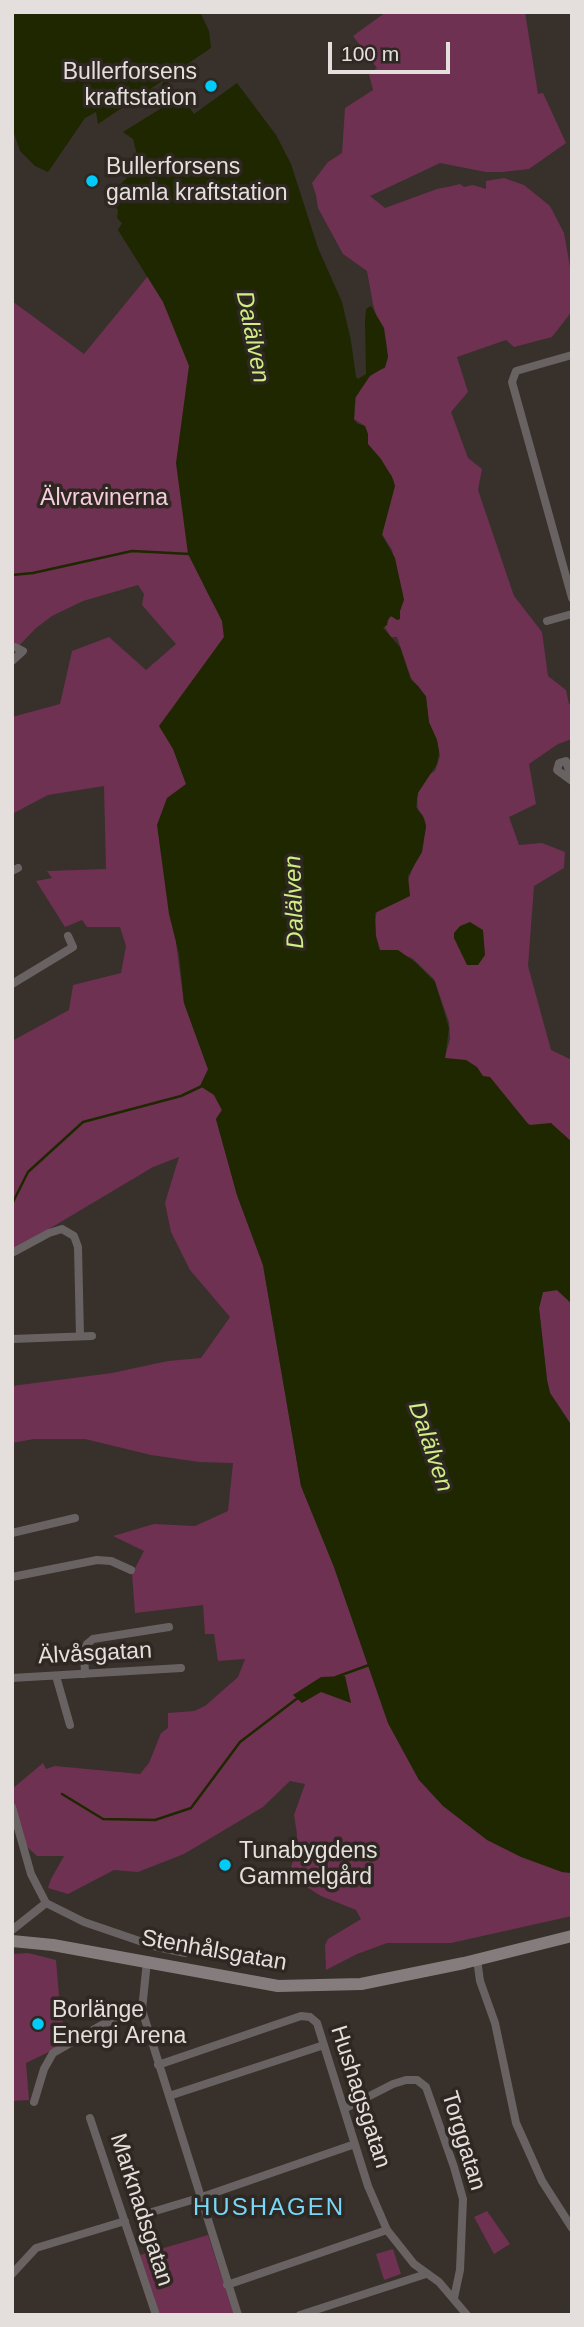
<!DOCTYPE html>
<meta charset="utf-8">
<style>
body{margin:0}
#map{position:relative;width:584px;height:2327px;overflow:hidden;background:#38302b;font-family:Helvetica,sans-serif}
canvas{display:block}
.frame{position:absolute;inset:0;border:14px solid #e4dfdc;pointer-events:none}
.scale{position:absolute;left:328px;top:42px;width:122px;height:32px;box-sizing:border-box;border:4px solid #e4dfdc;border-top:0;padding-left:9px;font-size:21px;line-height:24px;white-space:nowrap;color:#e4dfdc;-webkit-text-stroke:5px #2e2722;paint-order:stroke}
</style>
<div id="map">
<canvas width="584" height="2327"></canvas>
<div class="frame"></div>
<div class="scale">100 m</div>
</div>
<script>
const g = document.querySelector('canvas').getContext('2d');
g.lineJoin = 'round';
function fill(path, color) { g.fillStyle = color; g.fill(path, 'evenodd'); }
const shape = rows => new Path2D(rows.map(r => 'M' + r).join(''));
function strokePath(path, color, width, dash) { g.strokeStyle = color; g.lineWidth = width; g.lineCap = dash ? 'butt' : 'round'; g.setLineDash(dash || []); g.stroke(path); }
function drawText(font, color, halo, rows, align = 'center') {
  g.font = font + ' Helvetica,sans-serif'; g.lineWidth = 7; g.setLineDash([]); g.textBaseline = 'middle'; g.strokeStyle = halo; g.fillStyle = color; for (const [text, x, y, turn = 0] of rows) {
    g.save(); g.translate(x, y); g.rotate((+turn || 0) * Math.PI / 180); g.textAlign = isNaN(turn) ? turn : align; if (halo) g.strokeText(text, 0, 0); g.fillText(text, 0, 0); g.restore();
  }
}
fill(shape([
 [386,12,525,12,538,94,543,93,566,143,529,169,502,172,486,172,440,163,370,196,385,208,437,189,452,186,460,184,464,187,473,185,486,189,486,181,504,178,524,185,550,206,564,233,572,278,572,311,569,315,552,337,514,347,506,340,457,357,468,392,451,412,468,458,482,469,478,490,514,596,542,632,548,676,566,690,569,704,572,705,572,739,558,744,529,764,536,804,509,817,519,845,542,843,565,852,564,868,534,886,528,966,551,1050,572,1060,572,1150,448,1075,445,1057,450,1039,449,1022,434,979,412,958,394,952,379,951,371,943,377,910,408,880,421,848,426,825,425,820,418,811,417,797,421,779,435,771,440,756,437,740,429,726,426,696,411,678,397,637,391,637,384,626,387,617,397,616,400,613,400,606,403,595,392,550,382,534,392,476,366,442,365,426,354,419,356,397,370,374,385,368,388,358,373,304,367,271,343,254,318,208,316,195,312,183,328,162,342,153,345,108,373,90,369,74,377,68,353,36],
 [148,276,191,346,202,581,211,600,222,613,224,637,212,654,172,745,186,784,176,943,184,1003,208,1069,214,1095,222,1110,216,1119,237,1195,263,1265,301,1486,334,1567,388,1723,419,1780,562,1872,572,1873,572,1916,451,1943,387,1943,357,1954,326,1970,325,1945,328,1939,361,1919,356,1910,321,1896,302,1884,289,1873,295,1855,297,1834,294,1815,305,1784,290,1781,263,1807,184,1854,138,1872,114,1870,68,1894,48,1888,51,1879,64,1856,37,1856,25,1845,13,1798,12,1789,43,1763,46,1769,55,1766,140,1774,149,1763,161,1733,168,1728,168,1713,194,1711,205,1706,238,1677,245,1659,218,1661,214,1634,205,1634,203,1605,135,1613,132,1574,144,1551,113,1536,154,1524,195,1526,228,1511,233,1463,199,1462,151,1455,85,1439,34,1439,12,1443,12,1386,112,1373,168,1361,201,1358,230,1317,190,1270,171,1232,165,1203,179,1157,153,1167,12,1251,12,1041,69,1010,73,985,121,973,126,946,120,927,87,927,82,920,65,927,36,881,52,878,47,871,106,869,104,786,48,795,12,814,12,717,60,704,72,651,109,637,146,670,176,644,142,605,144,594,138,585,83,601,52,616,36,628,12,653,12,301,84,354],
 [557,1290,572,1304,572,1426,550,1393,547,1380,539,1308,543,1292],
 [28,1953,56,1960,61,2019,68,2029,63,2045,26,2063,29,2100,12,2101,12,1954],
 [487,2211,510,2244,494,2254,474,2217],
 [208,2235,234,2315,160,2315,140,2255],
 [393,2249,401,2274,384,2280,376,2254]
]), '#6e3151');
fill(shape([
 [12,12,200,12,209,31,211,48,98,124,96,112,85,118,48,172,35,166,20,151,12,127],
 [237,83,276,135,291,164,318,248,342,302,351,341,356,377,358,379,366,374,365,321,366,309,371,306,384,328,388,356,385,367,370,376,355,398,354,420,358,424,365,426,368,434,368,444,381,459,393,479,395,486,382,535,395,558,404,600,400,611,400,619,397,620,391,616,388,620,387,625,383,628,400,647,411,680,418,686,426,697,429,722,437,740,439,752,437,764,418,793,416,807,423,816,426,827,422,852,408,876,410,896,375,913,376,936,380,950,398,950,415,962,435,982,449,1028,445,1058,466,1060,477,1067,483,1076,490,1077,529,1125,551,1123,572,1142,572,1304,557,1290,543,1292,539,1308,547,1380,550,1393,572,1426,572,1873,562,1872,521,1857,487,1840,443,1806,419,1780,388,1723,334,1567,301,1486,263,1265,237,1195,216,1119,222,1110,214,1095,200,1086,208,1069,184,1003,179,954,169,914,157,825,167,798,186,784,173,749,159,726,224,637,222,621,188,554,176,463,189,366,163,302,118,230,122,223,117,218,118,210,112,204,113,196,121,184,136,168,138,159,133,139,123,132,181,96,194,114],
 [470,922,483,930,485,955,478,965,467,965,454,938,454,933,460,926],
 [345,1676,351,1703,321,1692,302,1703,293,1695,321,1677]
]), '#1e2700');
strokePath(shape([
 [12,575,33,573,132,551,190,554],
 [12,1204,28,1172,83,1122,181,1096,202,1086],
 [336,1677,369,1665],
 [62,1794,103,1819,155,1820,191,1808,240,1742,299,1697]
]), '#1e2700', 2.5);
strokePath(shape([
 [166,86,174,100]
]), '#1e2700', 9);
strokePath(shape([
 [572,355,516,371,512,382,572,598],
 [547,621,572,614],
 [12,648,15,647,23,651,12,661],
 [572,780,566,761,559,763,557,770,572,781],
 [12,871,18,868],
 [12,984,73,947,68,936],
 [12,1253,49,1233,62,1229,74,1236,78,1247,80,1336],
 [12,1339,92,1336],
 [12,1533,75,1518],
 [12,1577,97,1560,111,1561,131,1570],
 [85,1674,84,1651,87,1644,93,1639,169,1627],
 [56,1676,70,1725],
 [12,1678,181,1668],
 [12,1807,31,1874,46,1903,84,1922,157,1947,185,1953],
 [12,1930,46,1903],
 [477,1959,480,1981,495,2023,516,2123,542,2181,572,2228],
 [147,1961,142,2010,238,2315],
 [158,2065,301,2016,310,2017,317,2023,368,2186,387,2230,414,2264,439,2282,467,2315],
 [169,2096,324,2045],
 [34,2102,44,2069,53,2053,100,2026,126,2014,142,2010],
 [344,2109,393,2084,406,2080,417,2080,426,2087,454,2167,463,2199,460,2270,454,2298],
 [90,2118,156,2315],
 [142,2215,202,2197,355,2144],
 [12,2274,36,2248,125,2221],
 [227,2285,387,2230],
 [300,2315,426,2274]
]), '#686362', 8);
strokePath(shape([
 [12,1941,53,1945,278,1986,361,1984,464,1963,572,1936]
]), '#857d7d', 12);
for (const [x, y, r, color] of [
 [211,86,7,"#00cbf9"],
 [92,181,7,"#00cbf9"],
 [225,1865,7,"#00cbf9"],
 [38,2024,7,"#00cbf9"]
]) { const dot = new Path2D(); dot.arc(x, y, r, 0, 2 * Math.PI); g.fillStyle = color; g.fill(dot); strokePath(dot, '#2e2722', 2.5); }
drawText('23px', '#e4dfdc', '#2e2722', [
 ["Bullerforsens",197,73,"right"],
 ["kraftstation",197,99,"right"],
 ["Bullerforsens",106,168],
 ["gamla kraftstation",106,194],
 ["Tunabygdens",239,1852],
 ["Gammelgård",239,1878],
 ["Borlänge",52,2011],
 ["Energi Arena",52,2037]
], 'left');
drawText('23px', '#f8ccdf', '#2e2722', [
 ["Älvravinerna",104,499]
]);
drawText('23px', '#e4dfdc', '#2e2722', [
 ["Älvåsgatan",95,1654,-3],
 ["Stenhålsgatan",214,1951,10],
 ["Hushagsgatan",360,2097,72],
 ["Torggatan",463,2141,73],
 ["Marknadsgatan",141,2210,72]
]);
drawText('italic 24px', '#cfee83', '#2e2722', [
 ["Dalälven",252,337,79],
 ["Dalälven",295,902,-92],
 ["Dalälven",430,1447,71]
]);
g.letterSpacing = '2px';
drawText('24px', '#78d7f7', '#2e2722', [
 ["HUSHAGEN",269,2208]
]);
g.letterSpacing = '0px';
</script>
